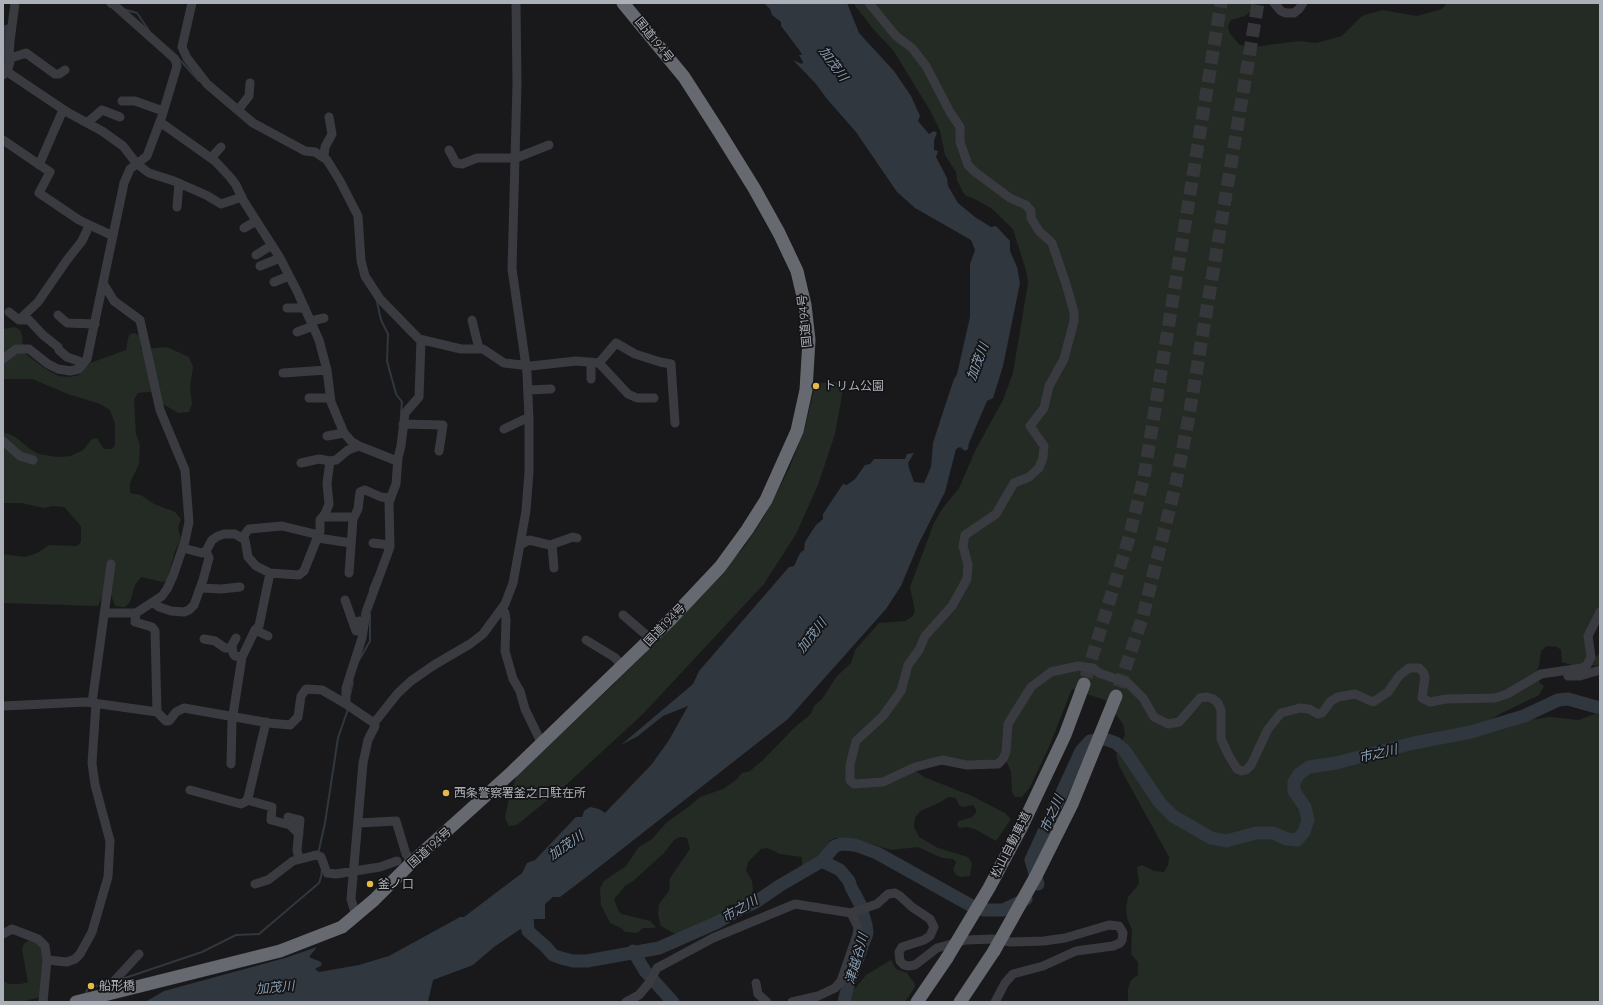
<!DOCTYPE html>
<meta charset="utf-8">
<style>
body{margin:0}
#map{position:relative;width:1603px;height:1005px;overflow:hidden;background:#19191b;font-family:Quicksand,sans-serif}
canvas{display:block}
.frame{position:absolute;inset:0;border:4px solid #acb0b9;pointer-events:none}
</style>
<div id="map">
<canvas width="1603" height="1005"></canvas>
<div class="frame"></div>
</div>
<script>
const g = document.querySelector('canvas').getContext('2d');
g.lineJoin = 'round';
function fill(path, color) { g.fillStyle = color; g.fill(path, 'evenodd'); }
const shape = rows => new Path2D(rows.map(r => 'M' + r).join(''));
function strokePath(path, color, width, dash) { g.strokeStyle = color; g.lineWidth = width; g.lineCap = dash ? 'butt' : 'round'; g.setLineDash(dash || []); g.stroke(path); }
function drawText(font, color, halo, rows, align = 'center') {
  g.font = font + ' Quicksand,"Noto Sans JP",sans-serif'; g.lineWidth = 3.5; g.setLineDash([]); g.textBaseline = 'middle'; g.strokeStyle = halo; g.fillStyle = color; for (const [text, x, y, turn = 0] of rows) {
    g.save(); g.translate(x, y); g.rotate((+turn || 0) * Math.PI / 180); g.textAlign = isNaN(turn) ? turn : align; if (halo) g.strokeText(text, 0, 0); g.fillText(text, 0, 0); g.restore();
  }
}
fill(shape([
 [853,3,1253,3,1251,11,1245,16,1231,20,1228,26,1230,34,1240,45,1254,47,1299,41,1316,43,1342,36,1362,16,1382,10,1417,16,1442,9,1447,3,1600,3,1600,608,1588,656,1596,657,1600,653,1600,665,1578,667,1562,662,1561,650,1557,647,1547,646,1541,651,1539,667,1537,670,1539,682,1544,686,1539,695,1502,713,1486,722,1489,730,1497,731,1528,720,1550,717,1579,720,1595,714,1600,715,1600,1002,1128,1002,1128,989,1131,980,1138,975,1138,962,1131,954,1132,930,1127,918,1126,908,1128,897,1139,884,1137,867,1142,865,1155,871,1164,872,1168,865,1169,857,1119,766,1116,755,1125,734,1123,724,1105,700,1072,689,1049,747,1030,787,1022,797,1015,797,1012,792,1011,772,1006,760,990,763,952,759,916,771,924,777,972,796,1005,813,1011,819,996,841,975,829,966,827,959,828,957,824,959,821,972,817,976,813,976,809,973,805,963,807,959,805,956,798,948,797,941,802,920,811,915,818,914,827,919,837,938,848,968,857,972,863,970,876,961,877,956,875,953,870,956,862,953,859,942,858,918,847,891,850,855,839,836,838,830,840,828,850,820,858,805,869,802,866,802,857,780,854,767,848,761,849,748,862,746,870,752,881,753,890,751,900,742,904,729,905,718,917,680,934,675,934,661,926,658,915,659,904,669,891,670,878,690,849,687,838,680,837,674,840,664,853,632,882,625,886,614,899,619,912,622,914,650,921,656,927,653,928,643,928,637,933,625,932,621,928,610,923,601,905,600,888,604,881,626,866,639,847,652,839,666,823,688,807,700,797,723,789,736,780,742,773,750,771,763,760,795,727,811,714,814,706,822,699,837,676,851,663,855,650,879,623,905,621,913,616,915,611,910,587,934,523,942,509,959,488,976,449,1003,400,1013,373,1028,283,1027,274,1013,229,991,208,973,198,966,196,963,192,957,180,956,172,945,155,940,131,931,112,893,50,874,30],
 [15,327,20,330,22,336,23,352,47,370,59,376,70,377,79,375,90,363,126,350,128,338,130,334,135,333,140,336,141,349,167,347,189,357,193,367,190,387,192,404,189,412,178,413,163,404,159,391,138,393,134,400,136,434,140,445,139,464,130,483,130,493,141,495,154,504,175,512,181,519,178,528,181,539,175,551,167,580,163,582,141,577,135,585,130,602,125,607,115,606,111,595,103,595,98,606,3,603,3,554,25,557,37,553,49,545,77,546,81,542,81,526,64,507,52,506,44,508,21,503,3,503,3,432,14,436,30,449,39,454,57,457,71,456,83,450,92,439,97,438,104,449,112,449,115,446,115,424,110,410,100,404,68,394,32,379,3,379,3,329],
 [836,382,844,384,835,434,818,485,796,534,764,584,643,714,567,784,517,825,509,826,505,818,509,797,517,775,612,686,674,624,745,546,764,517,789,469,804,431,814,390,820,383],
 [29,940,36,941,42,947,44,957,41,997,20,1002,3,1002,3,980,8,984,21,984,28,982,22,950,24,944],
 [891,960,896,969,907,973,915,984,915,987,905,1002,850,1002,853,991,866,975]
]), '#232b24');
fill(shape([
 [764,3,847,3,859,33,894,71,911,96,920,116,918,121,929,134,934,131,937,133,934,140,934,150,938,151,936,157,947,178,948,186,958,203,975,217,991,227,996,226,1010,241,1010,251,1017,267,1020,283,1003,366,993,398,987,401,969,443,968,449,965,451,960,447,956,449,945,492,919,543,901,586,886,609,788,719,589,875,560,897,553,897,545,904,545,919,534,919,524,928,519,930,494,947,473,965,433,980,428,1002,145,1002,164,991,285,958,317,947,309,957,321,962,322,965,315,969,319,972,359,965,389,956,460,917,464,917,522,873,527,863,535,860,576,817,582,817,584,811,590,807,599,809,605,813,652,764,669,740,688,706,663,716,638,736,621,745,693,684,699,671,789,567,794,566,800,553,804,550,805,542,810,534,816,525,823,519,823,514,843,484,847,485,855,479,865,465,870,464,874,459,905,459,907,454,914,453,908,463,909,468,914,482,924,483,931,467,933,443,944,409,954,379,957,374,970,317,970,264,975,250,971,240,915,208,897,192,856,132,827,99,816,84,793,60,802,64,803,62,799,55,802,55,800,51,781,26,781,22,772,15,770,9]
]), '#30373e');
strokePath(shape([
 [106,3,110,7],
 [123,9,137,13,150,32],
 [179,59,199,81],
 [377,302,381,320,388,334,387,361,396,394,402,402,401,413],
 [370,589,375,577],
 [358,662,370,641,370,614],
 [350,695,353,682],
 [318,854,325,823,338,738,348,709],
 [119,980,202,952,236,935,259,934,319,883,321,877,322,869],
 [85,995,88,988,111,982]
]), '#30373e', 2);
strokePath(shape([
 [3,68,8,31],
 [822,861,840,870,849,881,851,887,860,904,866,925,867,933,849,982,844,1002],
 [1038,884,1031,860,1081,751,1090,741,1105,739,1116,743,1125,751,1160,803,1173,816,1211,838,1226,841,1256,833,1273,833,1287,839,1297,840,1304,832,1308,820,1305,807,1294,791,1294,782,1299,774,1309,767,1336,763,1414,743,1471,732,1524,716,1558,700,1568,699,1600,708],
 [528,907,527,916,528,931,546,947,553,955,561,958,573,961,587,961,659,948,718,922,742,908,754,903,779,886,822,861,835,846,842,844,855,845,877,853,970,905,983,910,1003,910,1026,899],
 [633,951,645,971,673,1002]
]), '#30373e', 13);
strokePath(shape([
 [1086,677,1128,541,1144,477,1221,3],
 [1119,687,1143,616,1176,483,1189,416,1258,3]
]), '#36373b', 13, [13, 6]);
strokePath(shape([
 [192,3,182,47,187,58,207,84,253,123,305,151,315,152,327,160,340,181,358,216,361,261,365,276,380,299,419,339,461,349,483,349,504,363,531,366,576,361,599,363,616,343,635,354,660,362,671,364,675,423],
 [869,3,896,36,912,48,926,66,950,112,960,127,960,142,968,165,975,172,1010,198,1026,205,1031,211,1031,218,1039,231,1052,243,1066,284,1074,312,1074,321,1064,359,1049,386,1044,408,1030,426,1044,446,1043,458,1039,468,1029,477,1014,483,996,514,965,535,963,546,968,565,967,579,952,606,925,636,919,650,908,665,901,691,883,716,856,741,850,765,850,780,854,784,883,782,915,767,942,760,967,765,998,764,1003,759,1006,752,1008,724,1031,687,1051,672,1078,666,1093,668,1099,673,1128,683,1143,698,1154,717,1168,724,1179,722,1200,698,1207,697,1213,699,1218,703,1221,710,1221,739,1229,756,1237,769,1242,771,1246,770,1251,765,1268,729,1281,713,1300,708,1309,709,1318,714,1322,713,1331,701,1338,697,1355,694,1373,702,1388,692,1399,676,1409,668,1419,668,1423,672,1425,677,1422,698,1430,702,1446,699,1495,698,1507,694,1541,674,1582,668,1587,665,1591,657,1588,636,1600,612],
 [1274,3,1281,11,1286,13,1294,13,1299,9,1303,3],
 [11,58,26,53,55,74,59,74,65,70],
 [6,71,67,112,102,131,123,146,137,164,149,173,174,181,206,195,221,204,242,197],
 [3,75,8,69,11,58,9,55,10,41,15,3],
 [122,101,135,101,163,111],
 [238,110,249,96,250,83],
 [160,122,215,161,230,177,236,185,243,200,280,258,297,291,319,340,327,370,331,402,344,433,352,442,359,446,397,461],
 [87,123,102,110,120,117],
 [3,140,50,172,39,193,79,220,113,236],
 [449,150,456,163,462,164,477,158,516,158,549,145],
 [324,156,325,147,332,134,329,117],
 [211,158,221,147],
 [39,165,63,110],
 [177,207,179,183],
 [244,228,256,221],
 [256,255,272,245],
 [260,266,280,258],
 [274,282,289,276],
 [103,283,114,301,140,320,160,410,185,470,189,522,185,541,173,576,167,589,162,596,136,613,105,613],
 [287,308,305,308],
 [9,312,19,320,29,320,43,335,58,347,59,350,67,357,84,363],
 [58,315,67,323,95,324],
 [19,320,38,302,67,260,82,241,89,226],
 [472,320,479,349],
 [311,321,324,318],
 [297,332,313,326],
 [3,359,16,349,29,349,48,364,58,369,70,371,79,369,87,359,124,183,130,169,147,156,162,116,177,66,175,59,112,3],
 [591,362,591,379],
 [599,363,628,394,637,398,654,398],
 [283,373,327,370],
 [528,390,551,389],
 [309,398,330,398],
 [403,424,443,425,439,451],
 [504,429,529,417],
 [327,436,344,433],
 [3,441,20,456,33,460],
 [301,463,319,459,330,461,336,460,348,450,359,446],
 [323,517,354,517],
 [242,538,249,529,282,526,319,535],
 [318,538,351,543],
 [373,543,390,545],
 [520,545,529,540,550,545,573,537,577,538],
 [552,545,554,568],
 [183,548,202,553,206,551,212,540,218,536,224,534,235,534,245,540,248,557,256,566,270,573,299,575,304,571,320,531,320,520,325,514,329,504,327,483,330,461],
 [349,573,353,519,358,509,360,492,365,490,381,497,391,498],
 [201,588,221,589,240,587],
 [345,600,356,631,359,621],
 [153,602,159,607,171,611,184,612,189,610,194,605,203,580,209,558,206,551],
 [502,608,505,613,506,620,505,651,513,679,520,691,525,709,542,744],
 [136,613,135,622,152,627,155,631,157,712],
 [623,615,651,639],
 [255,630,268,636],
 [236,638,232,645,233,653,235,656,242,657],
 [204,639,215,641,225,648,232,648],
 [586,640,614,657,623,666],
 [1568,676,1580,676,1600,670],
 [92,703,111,564],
 [3,706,86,702,157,712,166,721,169,721,176,712,184,708,269,723,290,725,298,717,301,696,306,689,322,690,346,704],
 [374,723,398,693,411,681,434,665,470,644,483,634,505,604,513,583,526,511,529,472,529,420,527,373,512,269,517,84,516,3],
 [231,764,232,721,242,657,255,630,259,626,270,573],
 [190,790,241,804,245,802,248,798,266,722],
 [247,800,272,807,271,820,290,825,299,834],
 [288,817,300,820,297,850,299,859],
 [359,823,396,821,406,854,412,862],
 [255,884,268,880,293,861,316,855,321,857,327,873,336,874,380,867,397,861],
 [356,916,351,899,363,763,368,740,375,726,374,723,346,704,346,688,362,638,366,612,390,547,389,502,396,484,398,458,401,446,405,413,419,397,421,340],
 [3,934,12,929,38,939,45,946,47,960,43,1002],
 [47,960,67,962,75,959,80,954,92,932,108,877,110,841,95,785,92,763,96,704],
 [756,983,758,994,767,1002],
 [111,994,112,986,115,980,139,954],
 [626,1002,639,995,649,983,657,968,713,938,795,904,851,913,877,904,888,894,895,893,900,896,912,907,930,919,934,927,930,936,924,940,902,947,899,952,900,961,904,965,909,966,915,965,937,948,966,940,992,939,1011,942,1044,941,1065,938,1109,925,1119,926,1123,933,1122,940,1120,943,1113,946,1076,951,1043,966,1013,974,1005,983,995,1002],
 [792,1002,818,996,835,988,841,981,857,935,858,927,851,913]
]), '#3a3b40', 9);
strokePath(shape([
 [76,1002,280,951,342,927,374,900,412,862,512,772,670,620,720,567,747,530,766,500,797,431,806,390,809,340,805,305,797,271,779,233,754,188,718,130,684,77,623,3],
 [917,1002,947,958],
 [960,1002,994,951]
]), '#676970', 13);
strokePath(shape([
 [994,951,1036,876,1072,804,1116,696],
 [947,958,989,888,1022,826,1065,735,1084,684]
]), '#676970', 13);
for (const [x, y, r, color] of [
 [816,386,4,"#e5b847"],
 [446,793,4,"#e5b847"],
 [370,884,4,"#e5b847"],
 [91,986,4,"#e5b847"]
]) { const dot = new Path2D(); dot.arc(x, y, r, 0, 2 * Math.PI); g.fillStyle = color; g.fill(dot); strokePath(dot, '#141416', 1.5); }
drawText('12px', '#acb0b9', '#141416', [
 ["国道194号",654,40,51],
 ["国道194号",805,321,-96],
 ["国道194号",665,625,-46],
 ["松山自動車道",1011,845,-63],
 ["国道194号",430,848,-42]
]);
drawText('12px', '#acb0b9', '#141416', [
 ["トリム公園",824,386],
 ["西条警察署釜之口駐在所",454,793],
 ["釜ノ口",378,884],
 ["船形橋",99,986]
], 'left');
drawText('italic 13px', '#869bb1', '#141416', [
 ["加茂川",833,64,54],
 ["加茂川",978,362,-69],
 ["加茂川",812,636,-52],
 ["市之川",1378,754,-13],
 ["市之川",1052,814,-66],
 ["加茂川",566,846,-34],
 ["市之川",740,909,-30],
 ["津越谷川",857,959,-74],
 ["加茂川",275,988,-5]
]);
</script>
